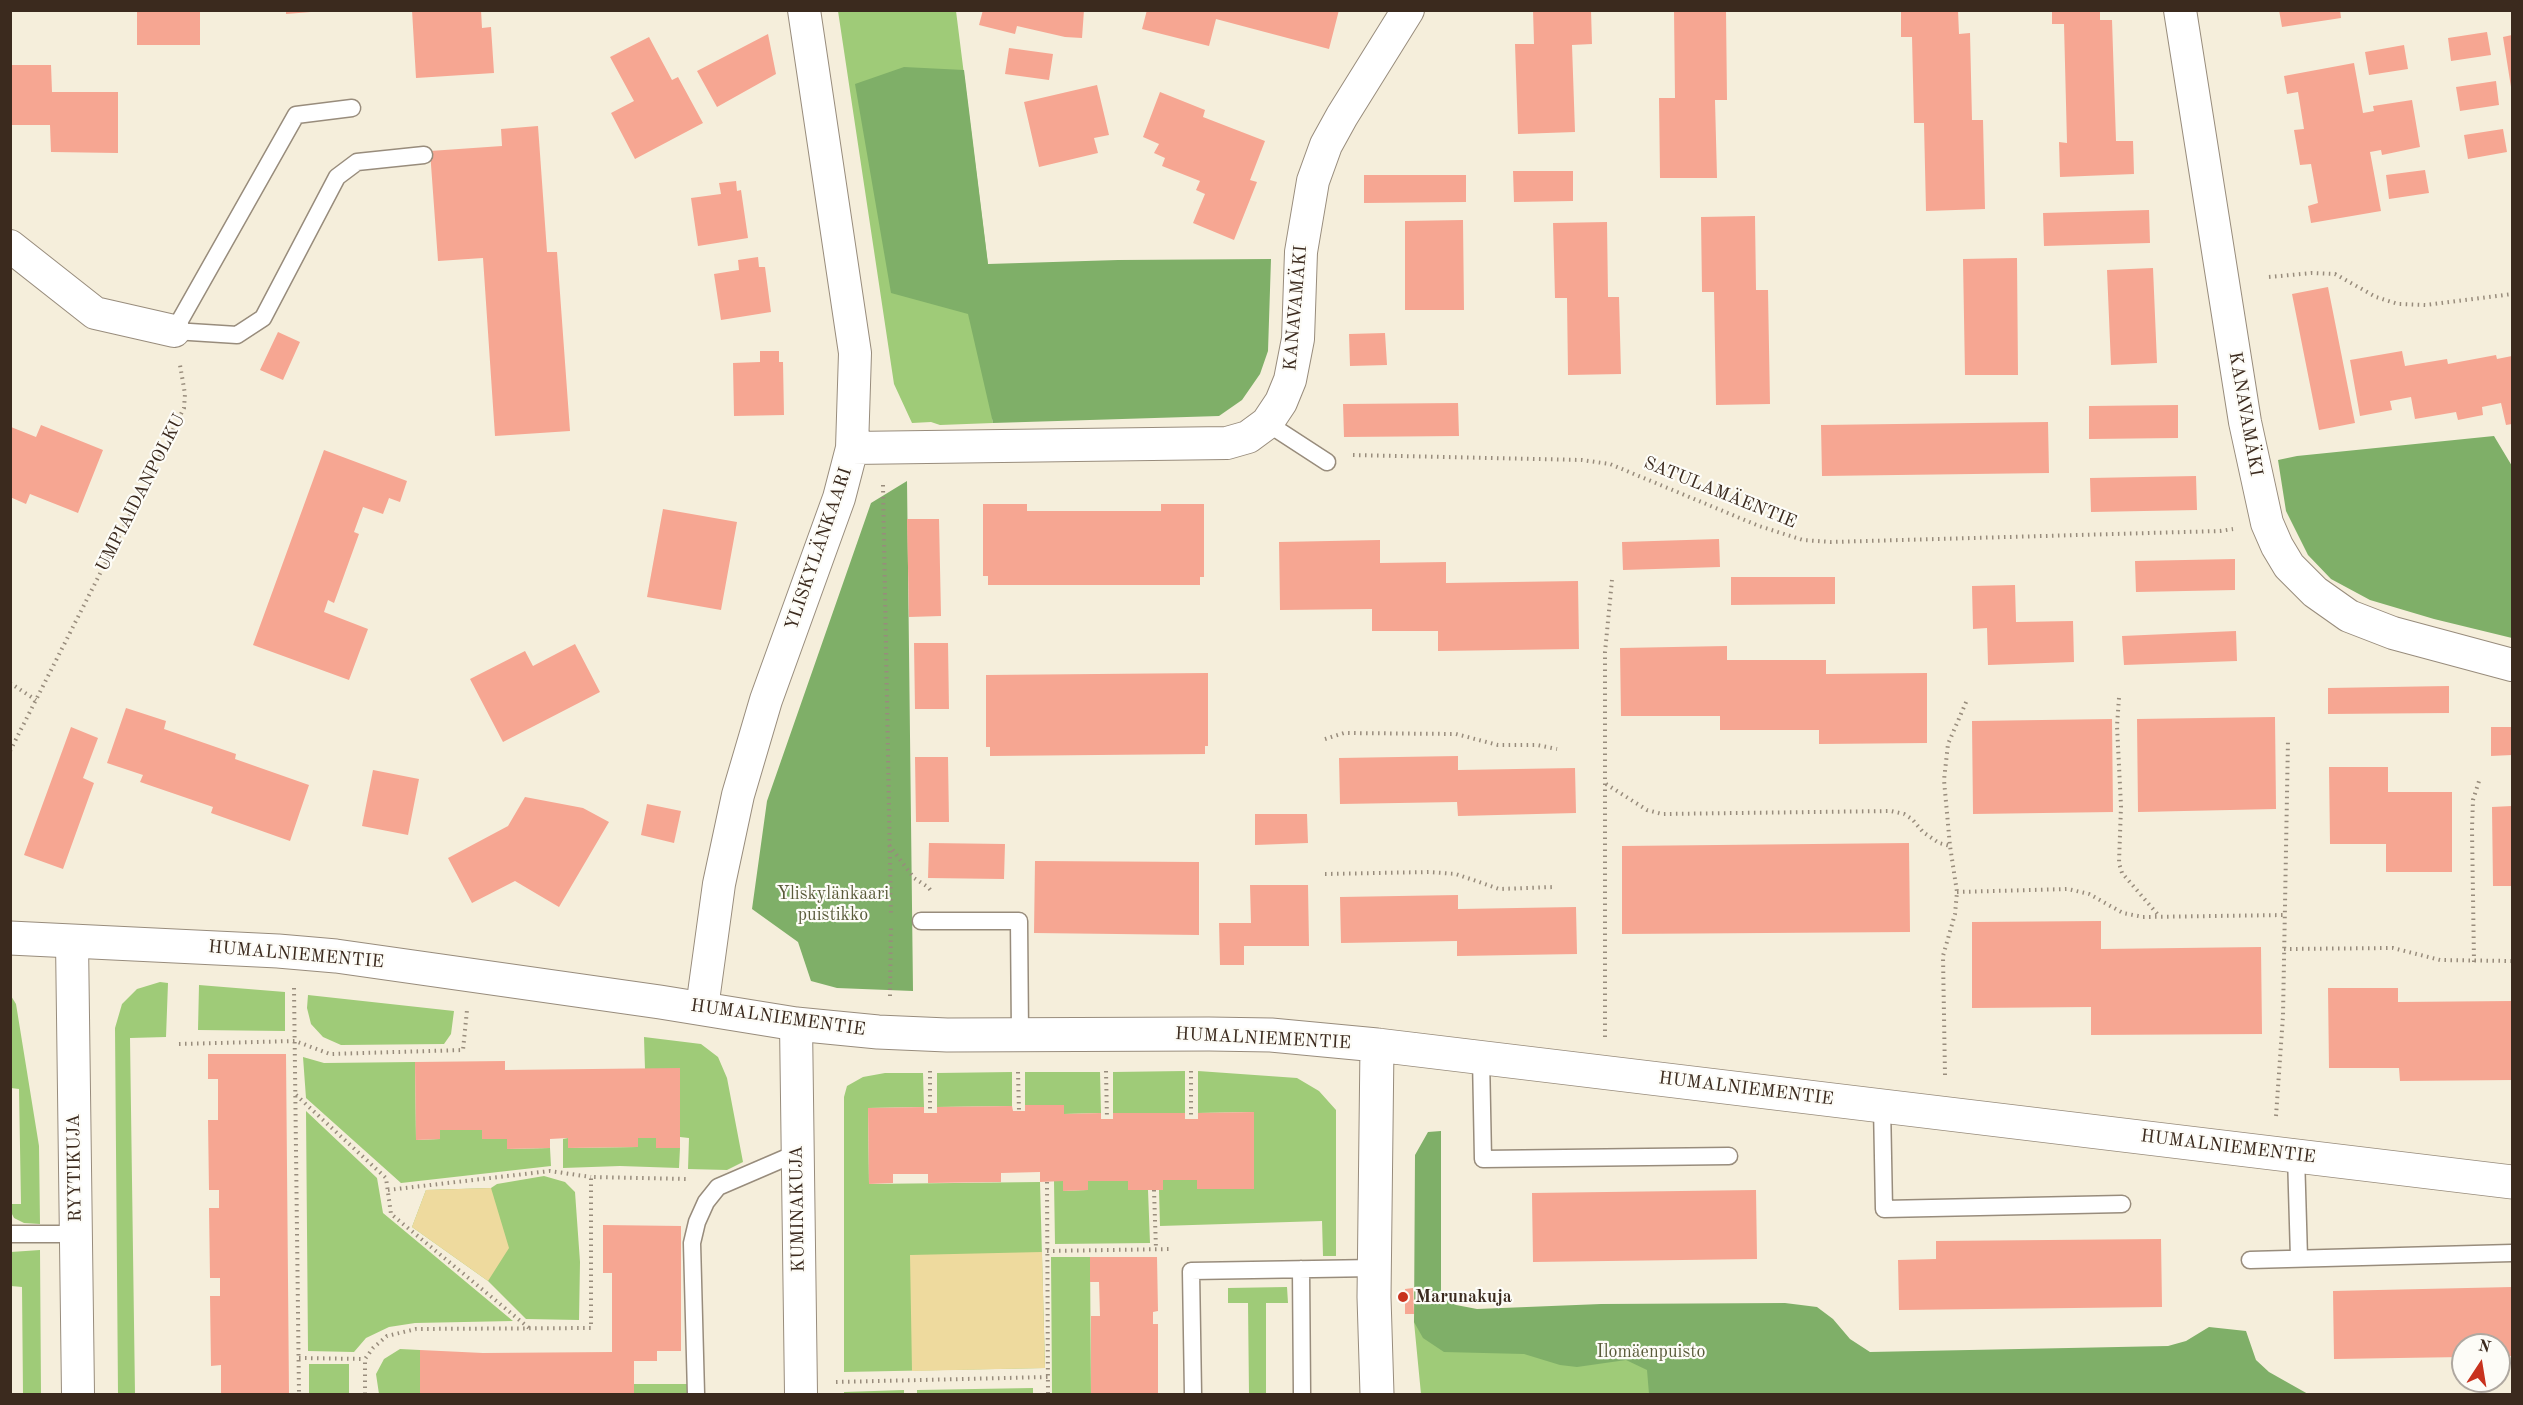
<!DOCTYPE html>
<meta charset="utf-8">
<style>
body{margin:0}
#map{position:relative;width:2523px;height:1405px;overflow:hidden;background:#f5eedb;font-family:"Old Standard TT",serif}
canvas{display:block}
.frame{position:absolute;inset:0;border:12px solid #3b2a1e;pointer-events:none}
.north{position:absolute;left:2451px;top:1333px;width:60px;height:60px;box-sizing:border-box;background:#fdfcf7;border:2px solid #afa8a0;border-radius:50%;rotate:12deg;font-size:16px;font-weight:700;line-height:24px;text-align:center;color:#3b2a1e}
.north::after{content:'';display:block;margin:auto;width:21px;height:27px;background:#c8321e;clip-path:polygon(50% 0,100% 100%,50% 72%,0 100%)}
</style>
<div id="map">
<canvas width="2523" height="1405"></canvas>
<div class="frame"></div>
<div class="north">N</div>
</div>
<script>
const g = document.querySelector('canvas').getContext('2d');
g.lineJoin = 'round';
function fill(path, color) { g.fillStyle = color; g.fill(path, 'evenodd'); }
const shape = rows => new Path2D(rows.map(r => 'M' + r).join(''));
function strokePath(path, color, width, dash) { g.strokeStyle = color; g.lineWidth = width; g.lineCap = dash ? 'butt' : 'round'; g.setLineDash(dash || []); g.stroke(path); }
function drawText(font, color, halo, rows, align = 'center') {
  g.font = font + ' "Old Standard TT",serif'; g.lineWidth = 4.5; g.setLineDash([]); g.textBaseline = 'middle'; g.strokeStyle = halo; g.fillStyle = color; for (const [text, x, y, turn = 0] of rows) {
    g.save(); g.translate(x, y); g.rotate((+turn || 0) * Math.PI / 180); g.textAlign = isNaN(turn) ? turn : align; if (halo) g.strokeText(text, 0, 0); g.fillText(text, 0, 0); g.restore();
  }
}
fill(shape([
 [838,11,956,11,1007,416,992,418,993,423,940,425,931,422,912,423,894,384],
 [160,982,168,983,166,1037,130,1038,135,1394,118,1394,115,1028,122,1004,137,989],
 [199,985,285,992,285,1031,198,1030],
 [308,995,454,1011,451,1034,444,1044,341,1045,323,1037,311,1024,307,1008],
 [11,996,16,1004,39,1146,40,1224,24,1223,14,1218,11,1212,11,1204,21,1204,19,1089,11,1088],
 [644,1037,701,1044,718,1057,727,1078,743,1162,727,1170,688,1169,689,1138,680,1137,680,1069,645,1069],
 [303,1057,324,1063,415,1062,416,1140,440,1139,440,1130,482,1130,482,1139,507,1139,507,1149,550,1148,551,1166,401,1183,306,1098],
 [1185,1071,1185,1113,1113,1113,1113,1072],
 [1198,1071,1297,1078,1319,1091,1336,1110,1336,1256,1323,1256,1322,1221,1160,1226,1159,1190,1163,1180,1197,1180,1254,1189,1254,1112,1198,1113],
 [1012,1072,1012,1106,937,1107,937,1073],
 [1025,1072,1100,1072,1101,1113,1064,1114,1063,1105,1025,1105],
 [885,1073,923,1073,924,1107,868,1108,869,1184,1040,1182,1045,1368,844,1372,844,1097,847,1086,863,1077],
 [306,1111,377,1178,383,1213,513,1321,415,1323,389,1327,366,1338,354,1352,308,1351],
 [568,1138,569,1148,637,1147,638,1138,656,1138,656,1148,680,1148,679,1168,620,1166,563,1168,563,1139],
 [544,1176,565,1182,575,1192,580,1262,579,1320,526,1319,488,1281,412,1227,426,1190,491,1188,497,1184],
 [1054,1181,1063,1181,1063,1191,1087,1190,1088,1181,1128,1181,1128,1190,1148,1190,1150,1243,1055,1244],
 [40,1250,41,1394,23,1394,22,1287,11,1286,11,1252],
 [1051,1257,1090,1257,1091,1394,1052,1394],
 [1287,1287,1288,1303,1266,1303,1266,1394,1249,1394,1248,1303,1228,1303,1228,1288],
 [1441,1317,1850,1357,2264,1394,1421,1394,1414,1322],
 [400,1349,420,1350,420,1394,379,1394,376,1374,384,1359],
 [309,1364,349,1364,349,1394,309,1394],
 [634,1384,688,1384,688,1394,634,1394],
 [1033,1388,1033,1394,917,1394,917,1390],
 [904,1390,904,1394,844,1394,844,1392]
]), '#9fcb78');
fill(shape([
 [904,67,964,70,988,264,1118,260,1271,259,1268,351,1260,374,1242,400,1219,416,993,423,968,314,891,293,855,84],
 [2494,436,2512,466,2512,638,2434,619,2370,600,2331,579,2308,555,2286,511,2278,460,2297,456],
 [907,481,913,991,837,988,811,981,798,942,752,909,767,801,871,503],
 [1441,1131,1441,1297,1456,1305,1477,1309,1601,1304,1785,1303,1817,1307,1833,1319,1850,1339,1870,1352,2168,1346,2186,1341,2209,1327,2246,1331,2256,1360,2269,1372,2308,1394,1649,1394,1647,1370,1626,1360,1577,1367,1560,1365,1524,1354,1444,1352,1423,1338,1414,1322,1415,1155,1428,1132]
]), '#7faf68');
fill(shape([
 [491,1188,509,1248,488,1281,412,1227,426,1190],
 [1042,1252,1045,1368,912,1371,910,1255]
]), '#eeda9e');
fill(shape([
 [137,10,200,10,200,45,137,45],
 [286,10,310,10,311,12,286,14],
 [412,10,481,10,482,28,491,27,494,73,416,78],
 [983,10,1084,10,1082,38,1065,37,1017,26,1015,34,979,25],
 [1147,10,1339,10,1329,49,1216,19,1209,46,1142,29],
 [1533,10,1591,10,1592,44,1572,45,1575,132,1518,134,1515,44,1534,44],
 [1674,10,1726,10,1727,100,1715,100,1717,178,1660,178,1659,98,1675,98],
 [1901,10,1958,10,1959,34,1970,33,1972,120,1983,120,1985,209,1926,211,1924,123,1914,123,1912,37,1901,37],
 [2052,10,2100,10,2100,20,2112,20,2116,141,2133,141,2134,174,2060,177,2059,142,2067,143,2064,24,2052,24],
 [2279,10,2340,10,2341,18,2282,27],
 [2487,32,2491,55,2451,61,2448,38],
 [768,34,776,74,717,107,697,71],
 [2512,35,2512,87,2511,87,2503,37],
 [649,37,672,80,678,77,703,123,635,159,611,113,634,101,610,57],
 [2404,45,2408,69,2369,75,2365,52],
 [1009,48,1053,54,1049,80,1005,74],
 [2354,63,2363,113,2374,111,2373,106,2412,100,2420,147,2382,155,2381,150,2370,152,2381,211,2311,223,2308,206,2318,203,2311,164,2300,165,2294,130,2304,129,2298,92,2287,94,2284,76],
 [10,65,51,65,52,92,118,92,118,153,51,152,50,125,10,125],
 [2496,81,2499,105,2460,111,2456,87],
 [1097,85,1109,135,1094,138,1098,153,1039,167,1024,102],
 [1160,92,1205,110,1203,117,1265,141,1250,180,1257,182,1234,240,1193,223,1205,194,1196,190,1200,181,1162,166,1165,158,1154,153,1159,144,1143,137],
 [538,126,547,252,557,252,570,431,495,436,483,258,438,261,430,151,502,146,501,129],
 [2503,129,2507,152,2468,159,2464,135],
 [2425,170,2429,193,2389,199,2386,175],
 [1513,171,1573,171,1573,201,1514,202],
 [1364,175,1466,175,1466,202,1364,203],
 [736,181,737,191,741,190,748,238,698,246,691,198,721,194,719,183],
 [2149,210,2150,243,2044,246,2043,213],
 [1755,216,1756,290,1768,290,1770,404,1716,405,1714,292,1702,292,1701,217],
 [1463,220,1464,310,1405,310,1405,221],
 [1607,222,1608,297,1619,297,1621,374,1568,375,1567,298,1555,298,1553,223],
 [758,257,759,267,765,267,771,312,721,320,714,274,739,270,738,260],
 [2017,258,2018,375,1965,375,1963,259],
 [2153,268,2157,363,2111,365,2107,270],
 [2328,287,2355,423,2319,430,2292,294],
 [278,332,300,342,283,380,260,370],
 [1385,333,1387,365,1350,366,1349,334],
 [760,351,779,351,779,362,783,362,784,415,734,416,733,363,760,362],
 [2402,351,2405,366,2447,359,2448,364,2496,355,2497,359,2512,356,2512,424,2506,425,2501,403,2482,407,2483,415,2458,420,2456,412,2415,419,2411,397,2390,401,2392,410,2360,416,2350,360],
 [1458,403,1459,436,1344,437,1343,404],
 [2178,405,2178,438,2089,439,2089,406],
 [2048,422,2049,473,1822,476,1821,425],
 [41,425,103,450,78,513,30,494,26,504,10,497,11,427,36,437],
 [324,450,407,481,400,502,389,498,383,514,363,507,354,532,359,534,334,603,328,600,324,612,368,629,349,680,253,645],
 [2196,476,2197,510,2091,512,2090,478],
 [983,504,1027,504,1027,511,1161,511,1161,504,1204,504,1204,577,1200,577,1200,585,988,585,988,576,983,576],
 [663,509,737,522,721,610,647,597],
 [907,519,939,519,941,616,909,617],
 [1719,539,1720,567,1623,570,1622,542],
 [1380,540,1380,563,1446,562,1446,583,1578,581,1579,649,1438,651,1438,631,1372,631,1372,609,1280,610,1279,542],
 [2235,559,2235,590,2136,592,2135,561],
 [1731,577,1835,577,1835,604,1731,605],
 [2015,585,2016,622,2073,621,2074,662,1988,665,1987,628,1973,629,1972,586],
 [2236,631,2237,661,2124,665,2122,636],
 [914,643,948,643,949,709,915,709],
 [575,644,600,692,503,742,470,679,525,651,533,666],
 [1727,646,1727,660,1826,660,1826,674,1927,673,1927,743,1819,744,1819,730,1720,730,1720,716,1621,716,1620,648],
 [1208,673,1208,746,1205,746,1205,754,990,756,990,747,986,747,986,675],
 [2449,686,2449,713,2328,714,2328,688],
 [126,708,166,721,164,729,236,754,235,759,309,785,290,841,211,813,213,807,140,782,143,775,107,763],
 [2275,717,2276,809,2138,812,2137,719],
 [2112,719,2113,812,1973,814,1972,721],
 [71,727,98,738,83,778,94,783,63,869,24,855],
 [2491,727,2512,727,2512,755,2491,756],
 [1458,756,1458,770,1575,768,1576,813,1458,816,1457,802,1340,804,1339,758],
 [915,757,948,757,949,822,916,822],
 [2329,767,2388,767,2388,792,2452,792,2452,872,2386,872,2386,844,2330,844],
 [373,770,419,779,408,835,362,826],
 [525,797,583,808,609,822,559,907,515,881,472,903,448,858,508,826],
 [647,804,681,811,674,843,641,835],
 [2512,806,2512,886,2493,886,2492,807],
 [1255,814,1307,814,1308,843,1255,845],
 [929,843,1005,844,1004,879,928,878],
 [1909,843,1910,932,1622,934,1622,846],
 [1035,861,1199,862,1199,935,1034,933],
 [1250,885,1308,885,1309,946,1244,946,1244,965,1220,965,1219,923,1251,923],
 [1458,895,1458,909,1576,907,1577,954,1457,956,1457,941,1341,943,1340,897],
 [2101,921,2101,949,2261,947,2262,1034,2091,1035,2091,1007,1972,1008,1972,922],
 [2328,988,2398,988,2398,1002,2512,1001,2512,1080,2400,1081,2399,1068,2329,1068],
 [208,1054,286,1054,289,1394,221,1394,221,1365,211,1366,210,1296,220,1296,220,1278,210,1278,209,1208,219,1208,219,1190,209,1190,208,1120,218,1120,218,1079,208,1079],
 [505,1061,505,1070,680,1068,680,1148,656,1148,656,1138,638,1138,638,1147,568,1148,568,1138,550,1139,550,1148,507,1149,507,1139,482,1139,482,1130,440,1130,440,1139,416,1140,415,1062],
 [1025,1105,1064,1105,1064,1114,1101,1113,1101,1119,1113,1119,1113,1113,1185,1113,1185,1119,1198,1119,1198,1113,1254,1112,1254,1189,1197,1189,1197,1180,1163,1180,1163,1190,1128,1190,1128,1181,1088,1181,1088,1190,1063,1191,1063,1181,1040,1182,1040,1172,1001,1173,1001,1182,928,1183,928,1174,893,1174,893,1183,869,1184,868,1108,924,1107,924,1113,937,1113,937,1107,1012,1106,1013,1111,1025,1111],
 [1756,1190,1757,1259,1533,1262,1532,1193],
 [603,1225,681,1226,681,1351,657,1351,657,1361,634,1361,634,1394,420,1394,420,1350,483,1353,612,1352,612,1273,603,1273],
 [2161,1239,2162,1307,1899,1310,1898,1260,1936,1259,1936,1241],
 [1090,1257,1157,1257,1158,1311,1153,1312,1153,1324,1158,1324,1158,1394,1091,1394,1091,1316,1100,1316,1099,1282,1090,1282],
 [2512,1287,2512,1356,2499,1356,2499,1345,2463,1345,2463,1357,2334,1359,2333,1291],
 [1413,1288,1414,1314,1405,1314,1405,1289]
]), '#f6a692');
const lane = shape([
 [352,108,296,115,174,331,237,335,263,318,337,177,357,162,424,155],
 [1267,423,1327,462],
 [921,921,1019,921,1020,1034],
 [1481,1057,1483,1159,1729,1156],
 [1882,1105,1884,1209,2122,1204],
 [2296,1155,2299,1258],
 [10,1234,76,1234],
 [2250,1260,2512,1253],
 [1301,1269,1302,1394],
 [696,1394,692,1243,697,1222,706,1202,718,1187,797,1153],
 [1193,1394,1191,1271,1375,1268]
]);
const street = shape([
 [2180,10,2245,422,2267,523,2277,546,2289,566,2315,592,2349,616,2393,633,2512,665],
 [10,246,95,313,174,331],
 [852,448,1227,443,1248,437,1267,423,1281,402,1290,380,1298,339,1301,252,1313,181,1326,145,1342,116,1408,10],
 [72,941,78,1394],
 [702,1008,719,884,738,795,766,700,839,498,852,448,855,353,804,10],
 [796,1024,801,1394]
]);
const secondary = shape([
 [10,938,278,951,336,956,660,1002,796,1024,878,1032,947,1035,1209,1034,1271,1035,1377,1045,2512,1182],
 [1377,1394,1374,1297,1377,1045]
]);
strokePath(lane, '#988c7c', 19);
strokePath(street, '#988c7c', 34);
strokePath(secondary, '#988c7c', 35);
strokePath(shape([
 [2269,277,2312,273,2335,274,2376,297,2398,304,2426,305,2512,294],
 [1353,455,1582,460,1610,464,1759,526,1803,540,1831,542,2220,531,2233,529],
 [883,485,891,915],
 [10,683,36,700],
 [2119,698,2117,726,2121,806,2119,863,2122,873,2160,917],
 [1325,739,1344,733,1456,734,1498,745,1537,745,1557,749],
 [10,751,184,408,185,394,180,365],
 [1606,784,1647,810,1662,814,1891,811,1904,814,1912,819,1923,832,1939,843,1950,846],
 [889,845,914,878,928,887,932,892],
 [1325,874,1429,872,1456,874,1499,889,1554,887],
 [1957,892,2068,889,2089,894,2123,913,2143,917,2284,915],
 [2284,949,2393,948,2440,960,2512,961],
 [2474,962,2472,829,2473,800,2480,778],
 [294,988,299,1394],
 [890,996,891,925],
 [1605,1037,1605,652,1612,580],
 [179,1044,295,1041,330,1054,463,1050,467,1010],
 [930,1071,930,1113],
 [1106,1071,1107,1119],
 [1191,1071,1191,1119],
 [1018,1072,1019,1111],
 [1945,1075,1943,956,1955,914,1957,892,1950,846,1944,780,1948,744,1967,700],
 [296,1095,386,1178,391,1214,529,1328],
 [2276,1116,2283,1016,2288,739],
 [1047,1182,1048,1394],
 [388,1190,550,1171,591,1177],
 [1154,1190,1156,1249],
 [1047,1251,1172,1249],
 [299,1358,365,1359],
 [836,1382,1048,1377],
 [365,1394,365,1359,373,1348,387,1336,416,1329,591,1328,591,1177,688,1179]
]), '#988c7c', 4, [1.5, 4.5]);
strokePath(lane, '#fff', 16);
strokePath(street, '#fff', 32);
strokePath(secondary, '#fff', 33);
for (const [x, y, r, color] of [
 [1403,1297,6,"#c8321e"]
]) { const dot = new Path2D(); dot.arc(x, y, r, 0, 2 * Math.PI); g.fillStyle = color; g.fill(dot); strokePath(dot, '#fdfcf7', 2); }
drawText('18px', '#3b2a1e', '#fdfcf7', [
 ["KANAVAMÄKI",1296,308,-85],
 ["KANAVAMÄKI",2245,414,80],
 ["UMPIAIDANPOLKU",141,493,-63],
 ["SATULAMÄENTIE",1720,493,22],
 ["YLISKYLÄNKAARI",819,549,-71],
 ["HUMALNIEMENTIE",296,955,5],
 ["HUMALNIEMENTIE",778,1018,8],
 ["HUMALNIEMENTIE",1263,1039,3],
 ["HUMALNIEMENTIE",1746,1089,7],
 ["HUMALNIEMENTIE",2228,1147,7],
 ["RYYTIKUJA",75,1168,-91],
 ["KUMINAKUJA",798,1209,-91]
]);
drawText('18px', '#595a39', '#fdfcf7', [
 ["Yliskylänkaari",833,894],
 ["puistikko",833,915],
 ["Ilomäenpuisto",1651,1352]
]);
drawText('bold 18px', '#3b2a1e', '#fdfcf7', [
 ["Marunakuja",1415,1297]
], 'left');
</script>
